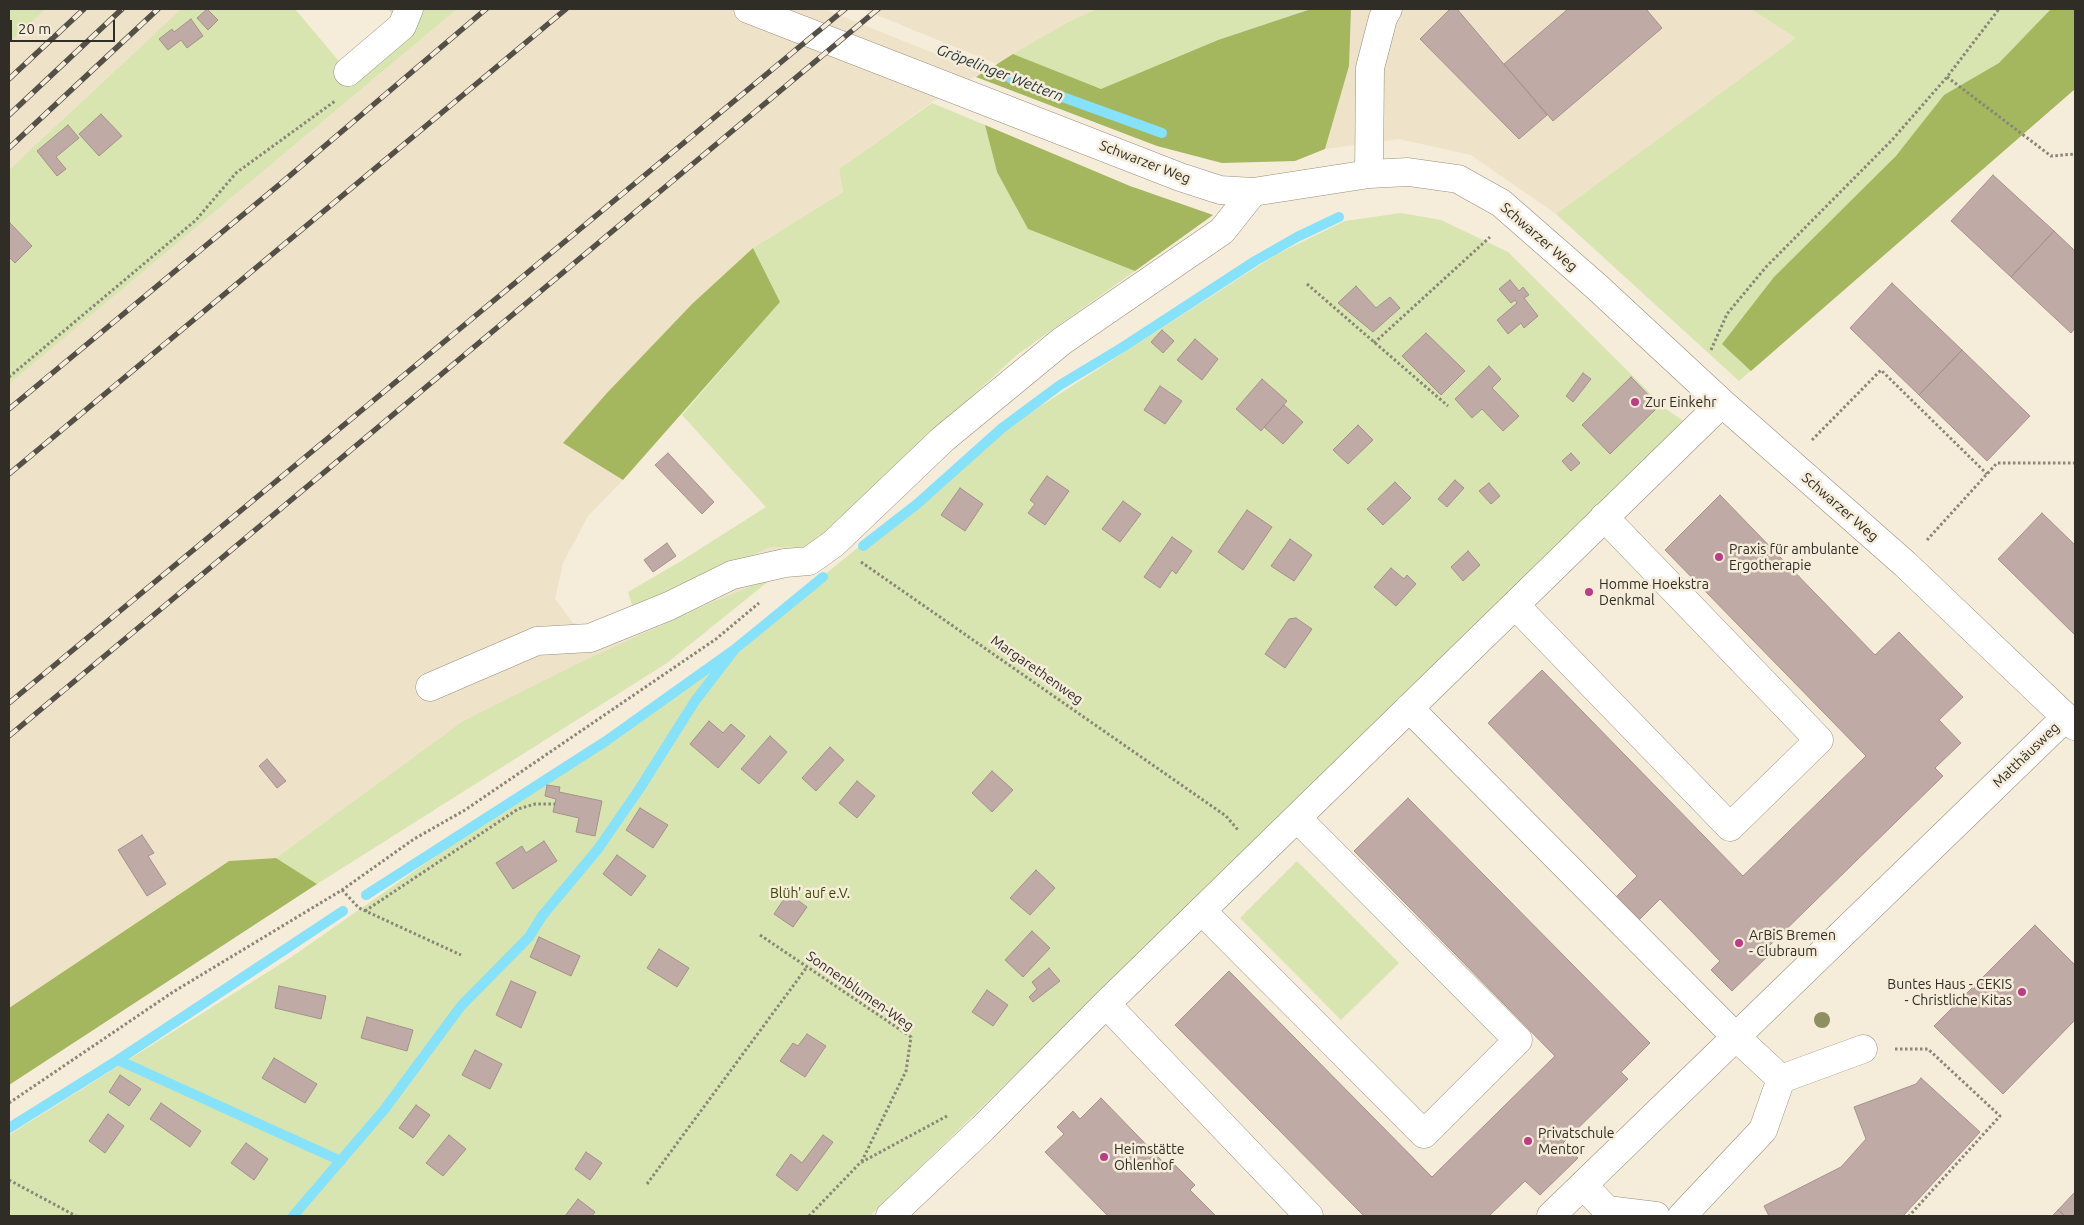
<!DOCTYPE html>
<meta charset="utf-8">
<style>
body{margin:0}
#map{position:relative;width:2084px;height:1225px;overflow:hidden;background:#f5ecda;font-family:Ubuntu,sans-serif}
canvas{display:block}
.frame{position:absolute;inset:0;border:10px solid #302d26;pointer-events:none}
.scale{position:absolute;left:10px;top:20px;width:105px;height:22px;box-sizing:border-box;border:2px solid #302d26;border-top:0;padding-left:6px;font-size:15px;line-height:18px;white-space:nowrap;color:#302d26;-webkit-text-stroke:4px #f5ecda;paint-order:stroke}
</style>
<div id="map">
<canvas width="2084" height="1225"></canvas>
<div class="frame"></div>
<div class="scale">20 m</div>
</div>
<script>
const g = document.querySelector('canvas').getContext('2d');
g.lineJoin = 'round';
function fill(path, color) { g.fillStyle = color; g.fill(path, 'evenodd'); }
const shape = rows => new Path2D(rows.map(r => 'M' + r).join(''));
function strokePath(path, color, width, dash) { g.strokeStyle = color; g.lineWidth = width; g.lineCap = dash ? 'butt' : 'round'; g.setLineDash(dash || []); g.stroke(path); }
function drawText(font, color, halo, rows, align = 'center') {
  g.font = font + ' Ubuntu,sans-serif'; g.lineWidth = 5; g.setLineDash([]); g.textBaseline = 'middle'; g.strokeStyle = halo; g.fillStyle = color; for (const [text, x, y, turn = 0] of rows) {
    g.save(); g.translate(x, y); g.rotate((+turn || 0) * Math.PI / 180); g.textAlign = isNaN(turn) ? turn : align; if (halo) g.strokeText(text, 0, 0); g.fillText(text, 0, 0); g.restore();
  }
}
fill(shape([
 [46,9,181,9,9,170,9,43],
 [457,9,1097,9,1068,22,932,102,839,169,843,192,753,248,692,304,606,394,563,443,623,480,588,516,563,563,555,599,573,623,591,627,634,611,770,547,807,548,775,576,708,604,463,721,276,858,228,861,9,1008,9,384],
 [1351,9,1751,9,1797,38,1556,214,1471,155,1399,139,1325,149,1349,66]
]), '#eee2c8');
fill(shape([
 [9,9,46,9,9,43],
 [181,9,295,9,348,72,402,26,388,9,457,9,9,384,9,170],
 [1097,9,1311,9,1218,40,1100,90,1013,54,1068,22],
 [1751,9,2075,9,2075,89,1739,381,1556,214,1796,38],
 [932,103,985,125,997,172,1028,229,1135,271,1018,354,807,548,770,547,634,611,628,592,681,561,766,507,682,415,780,302,753,248,843,192,839,169],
 [1401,213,1441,220,1508,252,1666,409,1685,422,870,1216,9,1216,9,1135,290,958,735,647,1002,431,1277,254,1345,221],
 [775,576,667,663,317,884,276,858,463,721,581,662,708,604],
 [1297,861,1399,963,1341,1020,1240,918]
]), '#d8e5b0');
fill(shape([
 [1311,9,1351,9,1349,66,1325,149,1295,161,1222,163,1157,146,976,77,985,71,1011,82,1021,83,1012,73,994,66,1013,54,1101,89,1218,40],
 [2051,9,2075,9,2075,89,1751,371,1722,344,1774,277,1896,156,1944,95,1999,63],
 [985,125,1130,186,1213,215,1135,271,1028,229,997,172],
 [753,248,780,302,623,480,563,443,606,394,692,304],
 [276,858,317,884,9,1085,9,1008,229,861]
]), '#a4b75e');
fill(shape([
 [824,9,862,9,997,64,983,73]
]), '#f5ecda');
strokePath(shape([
 [1010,78,1162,133],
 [863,546,917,504,1002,428,1060,385,1123,347,1255,261,1297,237,1339,217],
 [366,895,606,741,735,649,823,577],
 [118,1060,341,1161],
 [9,1128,118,1060,343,911],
 [293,1216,384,1110,461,1006,529,937,542,916,598,849,640,788,695,701,735,649]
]), '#86e1fa', 10);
const building = shape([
 [207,9,218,20,208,30,197,18,207,9],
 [1450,9,1457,9,1547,115,1519,139,1420,39,1450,9],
 [1568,9,1646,9,1662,28,1553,121,1504,64,1568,9],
 [191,19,203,36,187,48,181,40,168,50,159,39,172,29,174,32,191,19],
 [101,114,122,136,99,156,79,134,101,114],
 [68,125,79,138,56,157,66,169,57,176,37,151,68,125],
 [1993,175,2054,231,2011,277,1951,221,1993,175],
 [10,223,32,246,15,263,9,257,9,225,10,223],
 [2054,231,2075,251,2075,328,2071,333,2011,277,2054,231],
 [1510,280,1519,291,1523,287,1529,295,1524,298,1538,316,1524,328,1521,323,1508,334,1497,320,1517,303,1515,300,1511,303,1499,289,1510,280],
 [1892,283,1962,350,1919,395,1850,328,1892,283],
 [1356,286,1376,308,1390,297,1400,308,1373,332,1338,303,1356,286],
 [1162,330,1174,341,1163,353,1151,342,1162,330],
 [1426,333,1465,371,1441,395,1402,356,1426,333],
 [1195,339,1218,359,1202,380,1177,360,1195,339],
 [1962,350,2030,416,1987,461,1919,395,1962,350],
 [1489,366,1501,379,1492,388,1519,416,1503,431,1482,409,1472,418,1455,399,1489,366],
 [1583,373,1591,379,1573,402,1566,396,1583,373],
 [1631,377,1659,406,1610,454,1582,425,1631,377],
 [1262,379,1287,401,1261,431,1236,409,1262,379],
 [1160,386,1182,401,1165,424,1144,410,1160,386],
 [1284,405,1303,422,1283,444,1264,427,1284,405],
 [1358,425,1373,440,1348,464,1333,450,1358,425],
 [668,453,714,502,702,514,655,465,668,453],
 [1571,453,1580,463,1571,471,1562,461,1571,453],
 [1047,476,1069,491,1045,525,1028,513,1035,504,1030,500,1047,476],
 [1455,480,1464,488,1447,507,1438,499,1455,480],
 [1395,482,1411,498,1383,525,1367,509,1395,482],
 [1489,483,1500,496,1491,504,1479,491,1489,483],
 [960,488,983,504,965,531,941,515,960,488],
 [1720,495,1875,655,1899,632,1963,697,1939,720,1961,743,1935,768,1943,776,1767,948,1772,952,1732,991,1711,970,1720,961,1660,899,1639,920,1616,897,1637,876,1488,723,1542,670,1743,876,1866,756,1665,550,1720,495],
 [1123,501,1141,514,1120,542,1102,529,1123,501],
 [1247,510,1272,527,1243,570,1218,552,1247,510],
 [2042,513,2075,545,2075,635,1998,559,2042,513],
 [1172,537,1192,551,1176,574,1172,570,1160,588,1144,577,1172,537],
 [1290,539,1312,555,1294,581,1271,566,1290,539],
 [667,543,676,556,653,572,644,560,667,543],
 [1468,551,1480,565,1463,581,1451,567,1468,551],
 [1391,568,1404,579,1407,575,1416,584,1396,606,1374,587,1391,568],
 [1296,618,1312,629,1285,668,1265,654,1289,619,1296,618],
 [709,721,723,733,731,724,745,736,718,768,690,744,709,721],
 [770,736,787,752,759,784,741,769,770,736],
 [830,747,844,760,816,791,802,778,830,747],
 [267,759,286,781,277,788,259,766,267,759],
 [992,771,1013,790,992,812,972,793,992,771],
 [857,781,875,796,857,818,839,803,857,781],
 [547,785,560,787,559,792,602,801,595,836,576,832,579,818,553,812,556,799,545,796,547,785],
 [1408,798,1650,1043,1621,1072,1628,1079,1563,1143,1578,1158,1540,1195,1525,1181,1489,1216,1364,1216,1175,1025,1229,971,1432,1177,1555,1056,1354,851,1408,798],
 [640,808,668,825,653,848,626,830,640,808],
 [142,835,154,853,148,856,166,884,147,896,118,850,142,835],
 [544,841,557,861,513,889,496,863,522,846,526,853,544,841],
 [617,855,646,876,631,896,603,874,617,855],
 [1036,870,1055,888,1030,915,1010,898,1036,870],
 [788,893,807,907,793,927,774,914,788,893],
 [2035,925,2075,965,2075,1020,2003,1094,1934,1026,2035,925],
 [1032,931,1050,948,1023,977,1005,960,1032,931],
 [539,937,580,956,571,976,530,957,539,937],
 [659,949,689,968,677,987,647,968,659,949],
 [1049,968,1060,981,1033,1002,1029,997,1037,989,1032,982,1049,968],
 [511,981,536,992,521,1028,496,1015,511,981],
 [279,986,326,996,321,1019,275,1008,279,986],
 [987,990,1008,1005,993,1026,972,1012,987,990],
 [367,1017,413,1030,407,1051,361,1038,367,1017],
 [807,1034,826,1046,805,1077,780,1061,793,1043,798,1046,807,1034],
 [475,1050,502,1064,490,1089,462,1075,475,1050],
 [274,1058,317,1084,305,1103,262,1078,274,1058],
 [120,1075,141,1089,129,1106,109,1092,120,1075],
 [1921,1078,1980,1132,1903,1216,1769,1216,1764,1206,1841,1167,1866,1139,1854,1107,1916,1084,1921,1078],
 [1101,1098,1167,1166,1172,1162,1195,1185,1190,1190,1216,1216,1108,1216,1045,1152,1064,1134,1057,1127,1073,1111,1080,1119,1101,1098],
 [161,1103,201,1131,190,1147,150,1119,161,1103],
 [416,1105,430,1115,413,1138,399,1128,416,1105],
 [108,1114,124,1126,105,1153,89,1141,108,1114],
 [449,1135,466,1149,443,1176,426,1163,449,1135],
 [823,1135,833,1142,797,1191,776,1175,791,1154,802,1163,823,1135],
 [246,1143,268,1159,254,1180,231,1163,246,1143],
 [586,1152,602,1163,590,1180,575,1169,586,1152],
 [2075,1192,2075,1216,2065,1216,2058,1210,2075,1192],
 [578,1199,595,1212,592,1216,565,1216,578,1199],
 [2058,1210,2065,1216,2052,1216,2058,1210]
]);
fill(building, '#c0aaa6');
strokePath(building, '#a6918d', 1);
const minor = shape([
 [748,9,1180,177,1220,190,1253,192,1369,174,1408,172,1458,179,1501,203,1597,287,1722,403,1905,564,2075,726],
 [348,72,402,26,409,9],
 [1369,174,1370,68,1383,18,1388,9],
 [1515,605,1730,827,1819,740,1604,517],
 [430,687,537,641,590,638,669,606,732,575,785,563,809,561,833,544,943,439,1062,341,1222,231,1253,192],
 [1409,708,1736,1037,1781,1079,1863,1049],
 [1202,911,1424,1134,1518,1040,1297,818],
 [1106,1004,1309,1216],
 [1583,1185,1607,1210,1656,1216],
 [890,1216,983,1128,1106,1004,1722,403],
 [1551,1216,2066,717],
 [1682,1216,1763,1130,1781,1079]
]);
strokePath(minor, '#978f7e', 29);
strokePath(shape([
 [1947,77,2051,156,2075,154],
 [1307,284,1448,406],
 [1374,343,1490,237],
 [1711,350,1727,314,1766,267,1892,140,1947,77,1999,9],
 [9,377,196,220,236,173,335,101],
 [1812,440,1881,370,1987,474],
 [1927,540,1997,463,2075,463],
 [861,562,1226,816,1238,830],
 [342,890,359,908,461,955],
 [365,911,518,809,535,804,555,804],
 [760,935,911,1037,906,1071,861,1163],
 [1895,1049,1928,1049,2000,1116,1909,1216],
 [9,1103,173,992,342,890,414,839,465,810,716,639,759,603],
 [9,1180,76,1216],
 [647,1184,807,967],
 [809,1216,860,1163,947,1116]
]), '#8a8578', 3, [2.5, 2.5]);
strokePath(minor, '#fff', 28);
const rail = shape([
 [9,79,84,9],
 [9,115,122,9],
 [9,148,158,9],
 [9,409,280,184,486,9],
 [9,474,566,9],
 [9,703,845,9],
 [9,736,878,9]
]);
strokePath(rail, '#545047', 5.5);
strokePath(rail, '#f5ecda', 4, [11]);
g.fillStyle = '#8e9062';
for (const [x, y] of [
 [1822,1020]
]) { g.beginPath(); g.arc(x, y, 8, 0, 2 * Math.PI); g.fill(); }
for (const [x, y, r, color] of [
 [1635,402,5,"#bc3c87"],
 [1719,557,5,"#bc3c87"],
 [1589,592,5,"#bc3c87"],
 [1739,943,5,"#bc3c87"],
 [2022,992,5,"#bc3c87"],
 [1528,1141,5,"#bc3c87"],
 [1104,1157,5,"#bc3c87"]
]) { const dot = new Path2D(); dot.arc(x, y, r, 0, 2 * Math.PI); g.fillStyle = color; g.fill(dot); strokePath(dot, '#f5ecda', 2); }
drawText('14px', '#302d26', '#f5ecda', [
 ["Schwarzer Weg",1145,162,21],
 ["Schwarzer Weg",1539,237,41],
 ["Schwarzer Weg",1840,507,41],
 ["Margarethenweg",1037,670,35],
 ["Matthäusweg",2026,755,-44],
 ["Sonnenblumen-Weg",860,991,35]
]);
drawText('14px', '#302d26', '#f5ecda', [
 ["Zur Einkehr",1645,402],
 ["Praxis für ambulante",1729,549],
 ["Ergotherapie",1729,565],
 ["Homme Hoekstra",1599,584],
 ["Denkmal",1599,600],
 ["ArBiS Bremen",1749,935],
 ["- Clubraum",1749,951],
 ["Buntes Haus - CEKIS",2012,984,"right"],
 ["- Christliche Kitas",2012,1000,"right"],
 ["Privatschule",1538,1133],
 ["Mentor",1538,1149],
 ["Heimstätte",1114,1149],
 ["Ohlenhof",1114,1165]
], 'left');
drawText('14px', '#3a4500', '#f5ecda', [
 ["Blüh' auf e.V.",810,893]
]);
drawText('italic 15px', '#1d3238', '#f5ecda', [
 ["Gröpelinger Wettern",1000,73,21]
]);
</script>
